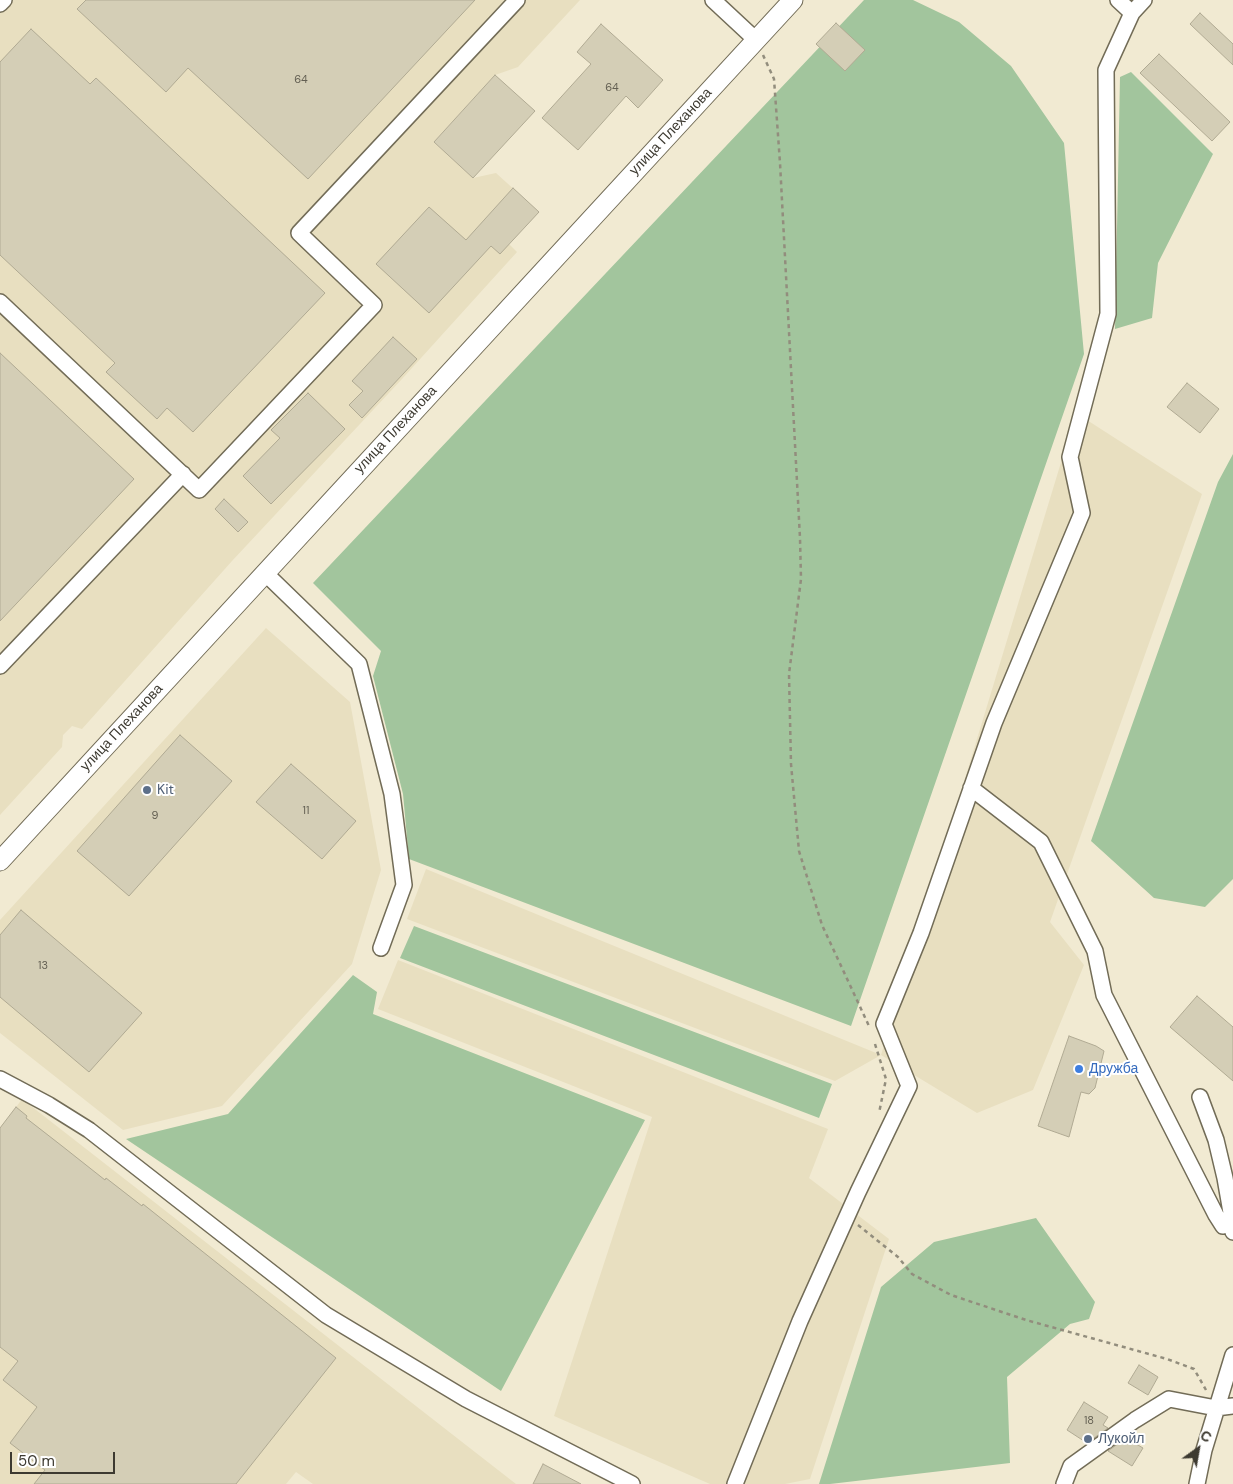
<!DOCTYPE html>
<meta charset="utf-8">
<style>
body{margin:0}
#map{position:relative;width:1233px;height:1484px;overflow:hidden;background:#f1ead2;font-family:"DM Sans",sans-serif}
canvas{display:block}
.north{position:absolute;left:1173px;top:1424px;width:50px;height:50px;-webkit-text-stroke:4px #fff;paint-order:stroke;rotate:32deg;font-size:14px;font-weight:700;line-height:20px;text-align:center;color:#3d3a31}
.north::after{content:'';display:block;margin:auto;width:18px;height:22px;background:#3d3a31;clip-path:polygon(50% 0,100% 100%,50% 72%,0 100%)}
.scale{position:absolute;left:10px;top:1452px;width:105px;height:22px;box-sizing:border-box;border:2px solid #3d3a31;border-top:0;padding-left:6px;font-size:15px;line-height:18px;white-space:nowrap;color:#3d3a31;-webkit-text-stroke:4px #fff;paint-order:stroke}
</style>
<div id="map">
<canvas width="1233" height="1484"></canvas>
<div class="north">С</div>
<div class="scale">50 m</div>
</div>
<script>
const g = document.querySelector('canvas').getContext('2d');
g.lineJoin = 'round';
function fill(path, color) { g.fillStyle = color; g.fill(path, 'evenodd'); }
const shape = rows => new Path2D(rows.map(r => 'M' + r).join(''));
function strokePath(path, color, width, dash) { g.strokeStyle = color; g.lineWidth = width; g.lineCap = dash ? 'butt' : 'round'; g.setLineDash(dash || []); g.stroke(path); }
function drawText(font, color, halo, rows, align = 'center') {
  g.font = font + ' "DM Sans",sans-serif'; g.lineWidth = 4; g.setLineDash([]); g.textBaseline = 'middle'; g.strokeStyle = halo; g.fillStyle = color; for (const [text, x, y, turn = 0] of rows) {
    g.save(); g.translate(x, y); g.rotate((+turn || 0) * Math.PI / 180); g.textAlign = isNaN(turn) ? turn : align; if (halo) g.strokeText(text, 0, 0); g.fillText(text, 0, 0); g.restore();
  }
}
fill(shape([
 [0,0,580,0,518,67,495,75,434,142,473,178,496,173,539,212,509,244,517,252,402,379,232,561,82,729,72,726,63,735,62,747,0,815],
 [1076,413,1202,494,1050,922,1084,965,1033,1090,977,1113,881,1055,835,1081,407,919,426,869,881,1055],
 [266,628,350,702,381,870,352,964,222,1106,123,1130,0,1033,0,920],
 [398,960,828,1129,809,1178,889,1239,810,1479,785,1484,710,1484,554,1416,652,1117,378,1009],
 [22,1099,516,1484,313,1484,296,1472,286,1484,0,1484,0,1129]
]), '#e8dfc0');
fill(shape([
 [864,0,913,0,959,22,1011,66,1064,143,1084,354,851,1026,409,859,403,794,373,676,381,651,313,583],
 [1131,72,1213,154,1158,263,1152,318,1115,329,1120,77],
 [1233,454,1233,879,1205,907,1154,898,1091,841,1218,482],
 [414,926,832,1084,819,1118,400,958],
 [353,975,377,992,373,1014,645,1120,501,1391,126,1139,228,1114],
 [1036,1218,1095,1302,1089,1319,1070,1324,1007,1377,1010,1463,830,1484,819,1484,881,1287,934,1242]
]), '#a2c59d');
const building = shape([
 [86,0,475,0,308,179,188,68,166,92,77,9,86,0],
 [1200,13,1233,44,1233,65,1190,24,1200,13],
 [836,23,865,50,845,71,816,44,836,23],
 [601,24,663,80,638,108,626,96,578,150,542,118,591,64,577,52,601,24],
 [31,29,90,84,96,78,325,293,193,432,167,408,157,419,106,372,115,363,0,255,0,62,31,29],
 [1159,54,1230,122,1212,141,1140,73,1159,54],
 [495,75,535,111,473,178,434,142,495,75],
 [513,188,539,212,500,254,491,246,429,313,376,264,429,207,466,240,513,188],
 [393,337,417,359,362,418,349,405,363,391,352,381,393,337],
 [0,353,134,479,0,621,0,353],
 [1187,383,1219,409,1200,433,1167,407,1187,383],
 [308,393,345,429,271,504,243,476,280,438,271,430,308,393],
 [224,499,248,522,238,532,215,509,224,499],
 [180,735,232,781,129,896,77,851,180,735],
 [291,764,356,821,322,859,256,802,291,764],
 [21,910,142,1013,89,1072,0,997,0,935,21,910],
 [1197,996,1233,1027,1233,1081,1170,1027,1197,996],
 [1069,1036,1096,1046,1104,1051,1095,1088,1089,1094,1081,1092,1069,1137,1038,1126,1069,1036],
 [16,1107,27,1116,26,1118,62,1146,105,1180,106,1178,142,1206,143,1204,336,1358,236,1484,34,1484,45,1470,10,1443,37,1407,3,1380,18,1361,0,1347,0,1128,16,1107],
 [1139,1365,1158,1377,1148,1395,1128,1383,1139,1365],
 [1084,1402,1108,1417,1103,1425,1108,1428,1087,1443,1067,1430,1084,1402],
 [1126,1438,1143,1448,1132,1466,1108,1451,1126,1438],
 [543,1464,581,1484,533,1484,543,1464]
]);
fill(building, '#d4ceb6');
strokePath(building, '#b0aa93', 1);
const minor = shape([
 [713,0,756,40],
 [1118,0,1132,13,1144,0],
 [0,4,4,0],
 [0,302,199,490,374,305,299,233,517,0],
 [265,573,359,664,392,794,404,885,381,948],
 [0,666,183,474],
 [971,788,1041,842,1095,951,1104,995,1216,1215,1223,1226,1233,1224,1233,1232],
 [0,1079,49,1105,89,1130,326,1315,466,1399,632,1484],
 [1200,1097,1216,1140,1225,1178,1233,1224],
 [735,1484,800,1321,858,1192,909,1086,884,1024,921,933,994,723,1082,513,1070,457,1108,314,1106,70,1132,13],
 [1064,1484,1071,1466,1135,1420,1169,1399,1216,1408,1233,1406],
 [1197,1484,1204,1450,1233,1355]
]);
const major = shape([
 [0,861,793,0]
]);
strokePath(minor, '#726c57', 18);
strokePath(major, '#726c57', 21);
strokePath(shape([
 [763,55,774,79,780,163,800,538,801,579,789,674,791,764,799,851,822,925,869,1026],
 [875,1044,886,1079,879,1113],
 [858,1225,898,1257,912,1274,951,1295,1026,1320,1167,1359,1194,1369,1206,1390]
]), '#928d7d', 2.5, [4, 4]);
strokePath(minor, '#fff', 15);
strokePath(major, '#fff', 19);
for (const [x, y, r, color] of [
 [147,790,5,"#5c6f8a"],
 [1079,1069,5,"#3f7fe0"],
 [1088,1439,5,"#5c6f8a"]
]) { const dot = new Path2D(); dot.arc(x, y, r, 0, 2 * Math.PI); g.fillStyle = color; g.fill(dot); strokePath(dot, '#fff', 2); }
drawText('11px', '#635f52', null, [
 ["64",301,80],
 ["64",612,88],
 ["11",306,811],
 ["9",155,816],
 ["13",43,966],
 ["18",1089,1421]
]);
drawText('14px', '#3d3a31', '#fff', [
 ["улица Плеханова",671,132,-47],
 ["улица Плеханова",396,430,-47],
 ["улица Плеханова",122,728,-47]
]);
drawText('14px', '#4e5e75', '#fff', [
 ["Kit",157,790],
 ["Лукойл",1098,1439]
], 'left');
drawText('14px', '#366cbe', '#fff', [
 ["Дружба",1089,1069]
], 'left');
</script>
